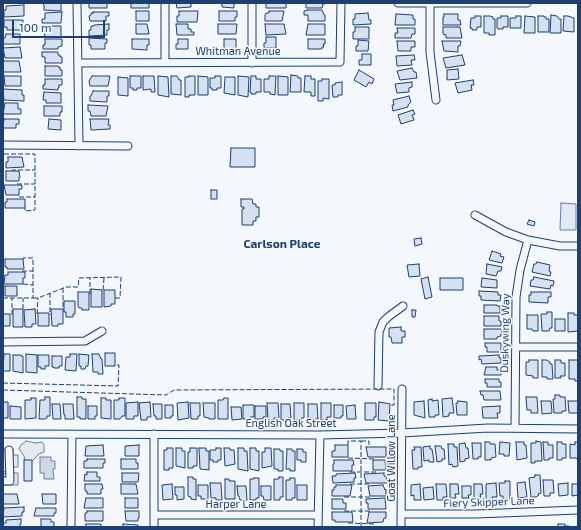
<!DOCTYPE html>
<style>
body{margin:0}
#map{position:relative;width:581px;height:530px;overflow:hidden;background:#f4f7fb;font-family:"Exo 2",sans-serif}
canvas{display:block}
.frame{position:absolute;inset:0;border:4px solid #1d3f73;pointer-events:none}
.scale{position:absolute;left:12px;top:20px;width:93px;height:18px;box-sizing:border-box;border:2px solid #1d3f73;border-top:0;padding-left:5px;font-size:12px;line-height:14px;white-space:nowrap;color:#1d3f73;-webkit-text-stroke:3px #f4f7fb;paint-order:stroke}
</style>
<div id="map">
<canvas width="581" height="530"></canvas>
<div class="frame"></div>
<div class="scale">100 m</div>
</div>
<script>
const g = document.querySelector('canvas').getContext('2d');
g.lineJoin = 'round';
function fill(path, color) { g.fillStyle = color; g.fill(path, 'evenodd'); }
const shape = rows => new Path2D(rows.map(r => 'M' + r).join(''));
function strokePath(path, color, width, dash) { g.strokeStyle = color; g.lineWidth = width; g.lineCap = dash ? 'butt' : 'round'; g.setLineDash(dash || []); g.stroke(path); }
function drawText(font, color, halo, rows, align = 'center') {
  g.font = font + ' "Exo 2",sans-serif'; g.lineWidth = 3; g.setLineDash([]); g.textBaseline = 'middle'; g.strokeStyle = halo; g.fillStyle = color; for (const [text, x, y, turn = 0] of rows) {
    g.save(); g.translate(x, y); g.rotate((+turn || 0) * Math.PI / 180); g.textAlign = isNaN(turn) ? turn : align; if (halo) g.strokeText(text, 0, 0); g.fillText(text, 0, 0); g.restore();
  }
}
const green = shape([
 [561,203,576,204,576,230,560,230,561,203],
 [26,441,36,443,42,442,44,445,44,452,39,454,32,461,25,460,24,456,19,449,21,445,26,441]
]);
fill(green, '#e3e9f0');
strokePath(green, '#687fa3', 1);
const parking = shape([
 [5,448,13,448,13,455,18,455,18,467,13,467,14,473,18,473,18,485,3,485,3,476,6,472,3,471,3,451,5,451,5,448]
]);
fill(parking, '#e3e8f0');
strokePath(parking, '#687fa3', 1);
const water = shape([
 [40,457,51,457,51,461,55,461,55,469,53,469,54,479,44,479,44,473,40,473,40,457]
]);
fill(water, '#cfd7e4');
strokePath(water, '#687fa3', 1);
const building = shape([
 [43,3,60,3,61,4,61,11,44,10,44,5,43,4,43,3],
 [89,3,107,3,107,8,89,8,89,3],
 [131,3,149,3,149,8,131,8,131,3],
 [176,3,191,3,191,7,177,8,176,3],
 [222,3,234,3,234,8,222,7,222,3],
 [265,3,286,3,286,8,266,8,266,3,265,3],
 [306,3,325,3,325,4,323,4,322,8,306,8,306,3],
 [24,5,24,16,4,17,4,10,6,10,6,6,24,5],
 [308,10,322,10,324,15,325,15,325,21,308,21,308,15,304,15,304,11,308,10],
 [136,11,149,11,149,21,136,21,136,11],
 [179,11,198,11,197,22,177,22,177,16,179,16,179,11],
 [219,11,237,11,237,17,235,17,235,21,219,21,219,11],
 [269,11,284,11,282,21,265,21,265,15,266,13,269,13,269,11],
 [62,12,61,23,42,23,42,19,45,19,45,13,62,12],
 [93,12,109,12,109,16,106,16,106,21,90,21,89,16,91,15,91,13,94,13,93,12],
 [368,13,369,20,371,20,371,24,353,25,353,19,355,19,355,14,368,13],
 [396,14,413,15,413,19,415,19,415,25,395,25,396,14],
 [444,14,458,14,458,20,460,20,461,25,443,25,443,17,444,17,444,14],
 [551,15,557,16,559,19,561,19,561,33,550,33,551,15],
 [475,16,481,16,481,27,477,27,477,30,472,30,472,28,470,28,471,18,475,18,475,16],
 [484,16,490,16,493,17,493,19,495,19,495,35,489,35,489,33,484,33,484,16],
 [501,16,508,16,508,27,503,27,503,29,498,29,498,28,497,28,497,18,501,18,501,16],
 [516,16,521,16,521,28,510,28,510,18,516,18,516,16],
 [525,16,535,17,535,33,524,33,525,16],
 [538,16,544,16,544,17,546,17,546,19,549,19,549,32,538,32,538,16],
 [564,16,568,16,574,18,574,32,563,31,564,16],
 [4,20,23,20,23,30,7,30,7,27,4,27,4,20],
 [109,24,109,30,107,30,107,35,89,36,89,30,91,30,91,26,94,26,94,25,109,24],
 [136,24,147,24,149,34,136,34,136,24],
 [176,24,188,24,188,29,191,29,191,32,194,32,194,35,177,35,176,24],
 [218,24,237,24,236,34,218,34,218,24],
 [265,24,284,24,286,34,266,35,265,24],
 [308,24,325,24,325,35,306,35,308,24],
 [43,26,61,26,61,37,45,37,43,26],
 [355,27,369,27,369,39,353,39,353,32,355,32,355,27],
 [443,27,460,27,462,38,446,38,446,35,443,34,443,27],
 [397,28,415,28,415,34,412,34,411,38,395,38,395,33,398,33,397,28],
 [6,34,20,34,20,44,3,44,3,38,5,38,6,34],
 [266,37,276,37,276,48,264,48,264,43,266,43,266,37],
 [89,38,107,39,107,43,105,43,105,49,91,49,91,45,89,45,89,38],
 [45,39,62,39,62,46,58,47,58,49,43,49,43,45,45,45,45,39],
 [132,39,149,39,149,45,147,45,147,50,132,49,132,39],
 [178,39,188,39,188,49,176,49,176,44,178,44,178,39],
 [224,39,236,39,236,49,224,49,224,39],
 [308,39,325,39,325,44,323,44,324,47,322,47,322,49,308,49,308,39],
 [358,40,369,41,368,51,356,51,356,46,358,46,358,40],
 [397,41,415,41,415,47,411,47,411,51,398,51,397,41],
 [442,41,461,41,460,46,458,46,458,52,444,51,442,41],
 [20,47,22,58,5,58,3,48,20,47],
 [42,52,58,52,58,55,60,55,60,57,62,57,62,63,45,63,45,57,42,57,42,52],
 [362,54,371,54,371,65,359,65,359,60,362,60,362,54],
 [414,55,415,60,411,60,412,65,397,66,396,56,414,55],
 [462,55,465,65,446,68,443,58,462,55],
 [3,61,19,61,21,72,3,72,3,61],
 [45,66,58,66,58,67,60,67,60,70,62,70,62,76,45,76,45,66],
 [412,68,414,72,416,72,417,78,400,80,397,71,412,68],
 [458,69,459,79,447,80,447,70,458,69],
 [359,70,374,79,372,84,369,82,366,87,354,80,359,70],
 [291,75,298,76,298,78,301,78,301,92,290,92,291,75],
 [4,76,21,76,21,86,5,86,4,76],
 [92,76,110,76,108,86,90,86,89,81,92,76],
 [130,76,141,76,141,88,137,88,137,90,133,90,133,88,130,88,130,76],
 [143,76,154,76,155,92,151,92,151,89,143,90,143,76],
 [158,76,168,77,169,97,158,95,158,76],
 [171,76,177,76,179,80,181,80,181,95,171,94,171,76],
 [189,76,195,76,195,95,189,95,189,97,185,97,185,77,189,77,189,76],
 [198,76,208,77,208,95,198,95,198,76],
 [215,76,221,76,221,88,217,88,217,90,212,90,212,88,210,88,210,78,215,78,215,76],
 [238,76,249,77,248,97,238,95,238,76],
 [251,76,256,76,256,79,261,79,261,92,256,92,256,94,251,94,251,92,250,92,251,76],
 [269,76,276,76,275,95,270,94,270,92,264,92,264,79,269,79,269,76],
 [278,76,288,77,288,95,278,95,278,76],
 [305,76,311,76,311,79,315,79,315,96,311,96,311,92,304,92,305,76],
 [118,77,128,78,128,96,118,95,118,77],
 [225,77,235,77,235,95,224,93,225,77],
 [45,79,62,79,62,85,59,85,59,88,58,88,58,90,43,89,43,85,45,85,45,79],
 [322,79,329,79,329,99,323,98,323,101,318,101,318,81,322,81,322,79],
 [473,80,474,85,471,85,472,90,458,93,455,83,473,80],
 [342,82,342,95,338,95,338,97,333,97,332,85,335,85,335,83,342,82],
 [412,82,412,87,409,88,409,92,397,93,395,84,412,82],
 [3,89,22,90,22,95,24,95,24,101,4,100,3,89],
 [93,91,109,91,109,96,107,96,107,102,90,101,90,96,91,96,93,91],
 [44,92,61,93,61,103,46,103,46,100,43,100,44,92],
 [409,96,411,102,408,105,408,107,393,111,392,105,394,105,393,100,409,96],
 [5,103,18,103,18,109,21,109,21,114,3,114,5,103],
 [88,105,108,106,106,116,91,116,90,111,88,111,88,105],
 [44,106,62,106,62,112,60,112,60,116,44,116,44,106],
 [413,110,415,114,412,115,414,120,401,124,398,115,413,110],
 [4,119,19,119,19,124,16,124,16,128,3,128,4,119],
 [49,119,61,120,61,130,48,129,49,119],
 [90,119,109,119,108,125,110,125,110,129,91,130,90,119],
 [231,148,255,148,255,167,230,167,231,148],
 [8,157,22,157,24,167,6,168,6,162,8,162,8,157],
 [6,171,19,171,20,177,19,177,19,181,6,181,6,171],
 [4,185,22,185,22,189,19,189,19,195,6,195,4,185],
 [211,190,217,190,217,199,211,199,211,190],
 [7,199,25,199,25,208,5,208,5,202,7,202,7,199],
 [241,199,252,199,253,204,256,204,256,207,259,207,259,217,256,217,256,221,253,221,253,225,242,225,242,209,244,209,244,207,241,207,241,199],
 [529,220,535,222,534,226,527,224,529,220],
 [421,238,422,244,415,246,414,239,421,238],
 [492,251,501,254,500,256,504,257,502,263,489,260,492,251],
 [5,259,23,259,24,269,7,269,7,267,5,267,5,259],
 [537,262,550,265,549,271,551,272,550,276,532,272,534,264,536,264,537,262],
 [419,264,420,276,409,277,407,265,419,264],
 [487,264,502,267,501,271,498,271,496,276,486,274,487,264],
 [8,272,25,272,25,278,23,278,23,284,4,284,5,275,8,275,8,272],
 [428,277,432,297,425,299,421,279,428,277],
 [534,277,554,281,553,286,551,285,550,289,530,286,531,280,533,280,534,277],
 [440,278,463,278,463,290,440,290,440,278],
 [482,278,497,280,497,288,481,287,482,278],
 [5,286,17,286,17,296,5,296,5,286],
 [91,289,102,290,102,307,91,307,91,289],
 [104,290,115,290,115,304,111,304,111,306,104,307,104,290],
 [479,291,498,292,498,295,501,295,500,301,481,300,481,296,479,296,479,291],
 [78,292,89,292,89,310,82,310,82,308,79,308,78,306,78,292],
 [531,292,551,292,551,297,548,297,548,303,529,302,529,295,531,295,531,292],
 [64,301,75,301,75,314,73,314,73,317,66,317,66,312,64,312,64,301],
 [484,305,497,305,497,306,500,306,500,313,484,313,484,305],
 [13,309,23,309,23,327,13,327,13,309],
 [35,309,36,324,32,324,32,327,25,327,24,310,35,309],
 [51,309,63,309,63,324,58,324,58,326,52,326,51,309],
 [412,310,416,310,415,317,412,317,412,310],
 [547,312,552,312,552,328,550,328,549,331,542,331,541,314,547,314,547,312],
 [38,313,49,313,49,326,38,326,38,313],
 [568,313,574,313,574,315,578,315,578,331,568,332,568,313],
 [3,314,10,314,10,326,3,326,3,314],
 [527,315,538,315,538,331,533,331,532,329,527,329,527,315],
 [484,316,499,316,499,321,501,321,501,326,484,326,484,316],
 [555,319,565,319,565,331,555,331,555,319],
 [401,327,401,331,405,331,405,337,402,337,402,343,392,343,391,337,389,337,389,328,401,327],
 [484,329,501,329,501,336,497,337,497,339,484,339,484,329],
 [485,343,501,343,501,352,487,352,487,347,485,347,485,343],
 [105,353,115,353,115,366,105,366,105,353],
 [4,354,10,354,10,371,3,371,4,354],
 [26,354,37,355,37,373,26,372,26,354],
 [70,354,77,354,76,371,65,370,66,357,70,357,70,354],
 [79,354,89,355,88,366,86,366,85,369,81,369,81,366,79,366,79,354],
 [92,354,99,354,101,359,102,359,103,374,98,374,98,372,93,372,92,354],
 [13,355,21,355,21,356,23,356,23,373,13,371,13,355],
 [38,355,49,355,49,366,45,366,45,369,41,369,41,367,38,367,38,355],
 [499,355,499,358,501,358,501,363,482,364,481,359,479,360,479,356,499,355],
 [52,356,62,356,62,366,59,366,59,368,54,368,54,367,52,367,52,356],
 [529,360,538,360,538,378,533,378,533,376,526,375,526,362,529,362,529,360],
 [542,360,547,360,548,361,550,362,550,364,552,364,553,379,547,379,547,377,542,377,542,360],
 [555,360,561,360,561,363,565,363,565,376,560,376,561,378,555,378,555,360],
 [569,360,578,360,578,381,575,381,575,379,569,379,569,360],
 [486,367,497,367,497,370,501,370,501,375,484,375,486,367],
 [485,379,499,379,499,382,501,382,501,387,487,387,487,383,485,383,485,379],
 [480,391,500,391,501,400,484,400,483,395,481,395,480,391],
 [555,395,560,395,560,397,565,397,566,411,562,411,562,413,554,413,553,399,555,399,555,395],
 [45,397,50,397,50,416,47,416,47,418,45,419,39,419,40,400,45,400,45,397],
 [77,397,82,397,82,399,86,399,86,419,80,419,80,417,77,417,77,397],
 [526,397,537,397,538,413,531,413,531,410,527,410,526,397],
 [31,398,36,398,36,418,25,419,25,400,31,400,31,398],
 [101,398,106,398,106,400,111,400,111,419,101,418,101,398],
 [119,398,125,398,125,416,122,416,120,419,114,419,114,400,119,400,119,398],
 [224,398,228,398,228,419,218,419,218,400,223,400,224,398],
 [452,398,454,413,449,413,449,416,443,417,442,399,452,398],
 [432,399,432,401,438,400,439,415,435,415,435,417,429,417,428,400,432,399],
 [424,401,425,418,414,415,414,402,424,401],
 [458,401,467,402,467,415,457,415,456,403,458,403,458,401],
 [541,401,551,401,552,413,542,414,541,401],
 [568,401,578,401,578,413,569,413,568,401],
 [3,402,8,402,8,418,3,418,3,402],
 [138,402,138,416,134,416,134,419,126,419,126,403,138,402],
 [150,402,151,417,147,417,147,420,141,420,139,403,150,402],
 [188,402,189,418,178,420,177,403,188,402],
 [379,402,390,404,389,421,378,420,379,402],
 [190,403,200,403,200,416,198,416,198,419,191,419,190,403],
 [203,403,215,403,215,419,209,419,209,418,204,417,203,403],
 [267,403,278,403,279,418,274,418,274,420,268,420,267,403],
 [294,403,304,403,304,418,301,418,301,420,294,420,294,403],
 [321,403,331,403,331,417,327,417,327,420,321,420,321,403],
 [365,403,376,403,376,417,374,417,374,420,365,420,365,403],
 [52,404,60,404,61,419,53,419,52,404],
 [63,404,73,404,74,419,65,419,65,415,64,415,63,404],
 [153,404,162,404,162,419,156,419,156,416,154,416,153,404],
 [281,404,290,404,291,418,288,418,288,420,281,420,281,404],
 [308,404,317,404,318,419,308,418,308,404],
 [165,405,173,405,173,416,171,416,171,418,165,418,165,405],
 [243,405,254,405,254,417,250,417,250,419,243,419,243,405],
 [334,405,343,405,343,416,341,416,341,418,334,418,334,405],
 [355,405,356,419,347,419,346,406,355,405],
 [10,406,21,407,21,419,10,419,10,406],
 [88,406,97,406,97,416,95,416,95,419,88,419,88,406],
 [255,406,266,406,266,417,263,417,263,419,255,419,255,406],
 [500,406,500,413,497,413,498,418,483,418,482,407,500,406],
 [231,407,241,407,242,419,232,420,231,407],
 [536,441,541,442,542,461,535,461,535,463,531,463,531,443,536,443,536,441],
 [485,442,490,442,490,444,495,444,496,457,491,458,491,460,485,460,485,442],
 [500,442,510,443,509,456,504,456,504,454,499,454,500,442],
 [516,442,524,442,524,445,526,445,527,458,517,460,516,442],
 [543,442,548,442,548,445,553,445,553,458,549,458,549,460,544,460,543,442],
 [557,442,562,442,562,444,566,444,566,458,562,458,562,460,557,460,557,442],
 [575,442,578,442,578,460,576,458,570,458,570,444,575,445,575,442],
 [465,443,466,448,468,448,469,458,465,459,465,461,460,462,459,444,465,443],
 [472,443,481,443,481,457,478,457,478,459,473,459,472,443],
 [448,444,454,444,454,447,457,447,458,466,453,467,452,464,449,465,448,444],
 [103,445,104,456,85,456,86,446,103,445],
 [139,445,139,456,125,456,125,446,139,445],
 [335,445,348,445,348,457,332,457,332,451,335,451,335,445],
 [430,446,430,449,432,449,434,462,429,462,429,460,424,461,423,447,430,446],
 [435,446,441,446,442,449,444,449,445,459,442,459,442,461,437,462,435,446],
 [366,447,386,447,386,457,368,457,366,447],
 [414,447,421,447,422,467,418,467,418,469,413,469,412,450,415,450,414,447],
 [167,448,173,448,173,468,169,468,169,470,164,470,164,450,167,450,167,448],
 [176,448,182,448,182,451,185,451,185,468,176,466,176,448],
 [190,448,197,448,197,466,193,466,193,468,188,468,188,452,190,452,190,448],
 [199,448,206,448,206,451,209,451,209,470,200,469,199,448],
 [216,448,221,448,221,460,218,460,218,462,213,462,213,460,210,460,210,450,216,450,216,448],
 [224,448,230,448,230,450,234,450,235,464,225,466,224,448],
 [238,448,244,448,244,451,247,451,248,471,238,469,238,448],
 [250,448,256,448,256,451,259,451,259,471,250,469,250,448],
 [265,448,271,448,272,466,262,468,262,452,265,452,265,448],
 [274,449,280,449,280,451,283,451,283,471,278,471,278,469,274,469,274,449],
 [287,449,292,449,292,451,295,451,295,471,290,471,290,469,286,469,287,449],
 [297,449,303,449,303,452,306,452,306,462,301,462,301,460,297,460,297,449],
 [87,459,105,459,105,463,103,463,103,468,84,468,84,461,87,461,87,459],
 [121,459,136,459,136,463,138,463,138,469,121,469,121,459],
 [24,460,32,460,32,481,24,481,24,460],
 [334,460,353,460,354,465,352,465,352,471,333,471,333,464,334,464,334,460],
 [373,460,385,460,386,470,373,470,373,460],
 [87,472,97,472,97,477,100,477,100,481,84,481,85,474,87,475,87,472],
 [122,473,139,473,138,482,122,482,122,473],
 [355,473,356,478,354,478,354,482,333,483,332,476,336,476,336,474,355,473],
 [384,473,384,476,386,476,387,483,366,483,364,474,384,473],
 [535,475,540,475,541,493,538,494,539,495,536,497,531,497,529,478,535,477,535,475],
 [188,477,193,477,193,479,196,479,196,500,191,499,191,497,188,496,188,477],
 [279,477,283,477,283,497,280,497,280,500,274,500,274,479,279,479,279,477],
 [254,478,259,478,259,498,256,498,256,500,250,500,250,479,254,479,254,478],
 [290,478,295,478,295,498,292,498,292,500,286,500,286,480,290,480,290,478],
 [225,479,229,479,229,481,235,481,235,499,225,499,225,479],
 [543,480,553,480,554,493,550,493,550,496,544,496,543,480],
 [505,481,510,481,510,499,503,499,503,496,500,496,499,483,505,483,505,481],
 [525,482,527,497,518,498,517,483,525,482],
 [210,483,221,483,222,500,216,500,216,498,211,498,210,483],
 [496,483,497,497,492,497,493,500,486,500,486,484,496,483],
 [568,483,568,495,559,496,558,484,568,483],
 [85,484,102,484,103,489,101,489,101,494,87,494,87,491,85,491,85,484],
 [121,484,136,484,138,494,121,494,121,484],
 [172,484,173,499,163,500,162,485,172,484],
 [420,484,421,500,414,500,414,495,411,496,411,485,420,484],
 [436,484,446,484,447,497,443,497,443,500,437,500,436,484],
 [450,484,458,484,459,494,455,494,456,498,450,498,450,484],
 [474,484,482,484,483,494,480,494,481,497,474,498,474,484],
 [572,484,578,484,578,495,572,496,572,484],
 [198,485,208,485,208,499,201,499,201,496,198,496,198,485],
 [297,485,307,485,307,500,297,500,297,485],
 [336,485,352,485,350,496,332,496,332,490,334,490,334,487,336,487,336,485],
 [383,485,385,490,386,489,386,496,370,496,368,486,383,485],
 [237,486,246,486,247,500,240,500,239,496,238,496,237,486],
 [261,486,271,486,271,500,264,500,263,496,261,496,261,486],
 [462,486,471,486,471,495,468,495,469,498,462,498,462,486],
 [175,487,184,487,184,499,177,500,177,495,175,495,175,487],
 [433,487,434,499,424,500,423,488,433,487],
 [3,494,17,494,19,504,3,504,3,494],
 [42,494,56,494,56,504,43,504,42,494],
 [86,498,103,498,103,508,84,508,86,498],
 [125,498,138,498,138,508,125,508,125,498],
 [385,498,386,509,368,509,368,503,366,503,366,499,385,498],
 [332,499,343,499,343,503,346,503,346,509,332,509,332,499],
 [24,507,24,512,22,512,22,516,3,517,4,508,24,507],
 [36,508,56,508,56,513,54,513,54,516,34,516,36,508],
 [87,511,103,511,103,521,85,521,85,513,87,513,87,511],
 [125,511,139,511,139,518,138,518,138,521,126,521,125,511],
 [332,512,352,512,353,522,335,522,335,520,332,520,332,512],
 [369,512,386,512,386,518,384,518,383,522,367,523,369,512],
 [21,519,21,524,20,524,20,527,3,527,3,523,6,523,6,520,21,519],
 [41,519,51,519,51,522,54,522,54,527,41,527,41,519],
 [86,524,101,524,101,527,84,527,86,527,86,524],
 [123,524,138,525,138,527,123,527,123,524],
 [558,524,565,524,565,526,569,526,569,527,558,527,558,524]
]);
fill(building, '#d5e0f0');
strokePath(building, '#1d3f73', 1);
const minor = shape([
 [77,3,79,146],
 [165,3,165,62],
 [252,3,252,63],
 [398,3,527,3],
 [430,3,430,52,436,100],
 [78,63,340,62,341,3],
 [3,145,128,146],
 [475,215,506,232,528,240,560,246,578,246],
 [3,342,85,341,102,331],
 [516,347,578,347],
 [378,386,379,332,383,322,388,317,403,306],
 [515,428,516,297,520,270,528,240],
 [3,434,320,435,402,433,488,428,578,429],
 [154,434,154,527],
 [3,481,10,481,9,450],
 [401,514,476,514,578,510],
 [154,515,318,515],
 [71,527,72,434],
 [318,527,320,435],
 [401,527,402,389]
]);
strokePath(minor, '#1d3f73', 9);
strokePath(minor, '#f4f7fb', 7);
strokePath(shape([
 [4,154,35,154,35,210,25,211,25,208],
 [12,171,12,170,35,170],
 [17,184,35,184],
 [19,197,35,197],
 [22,271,33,271],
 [23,284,33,285],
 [63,288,63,309,64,309],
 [103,290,104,278],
 [50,293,50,315],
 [90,294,90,278],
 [3,298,33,298,33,258,23,258,23,259],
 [33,298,38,298,66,287,78,287,79,278,121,277,120,298,115,298],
 [23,309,23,298],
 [37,314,38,298],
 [12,315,12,298],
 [3,383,118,386,119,365,115,365],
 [3,390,166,395,174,390,394,389,394,405,390,405],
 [361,441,369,441,369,447],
 [348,445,348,441,361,441,361,527],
 [348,458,376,459],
 [350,472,376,472],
 [350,484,371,484],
 [344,497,371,497],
 [344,511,371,511],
 [348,523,374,524]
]), '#1d3f73', 1, [5, 2]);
drawText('11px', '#1d3f73', '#f4f7fb', [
 ["Whitman Avenue",238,51],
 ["Duskywing Way",505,333,-89],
 ["English Oak Street",291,423],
 ["Goat Willow Lane",391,458,-90],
 ["Fiery Skipper Lane",489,502,-2],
 ["Harper Lane",236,504]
]);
drawText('bold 12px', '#1d3f73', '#f4f7fb', [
 ["Carlson Place",282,244]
]);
</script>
